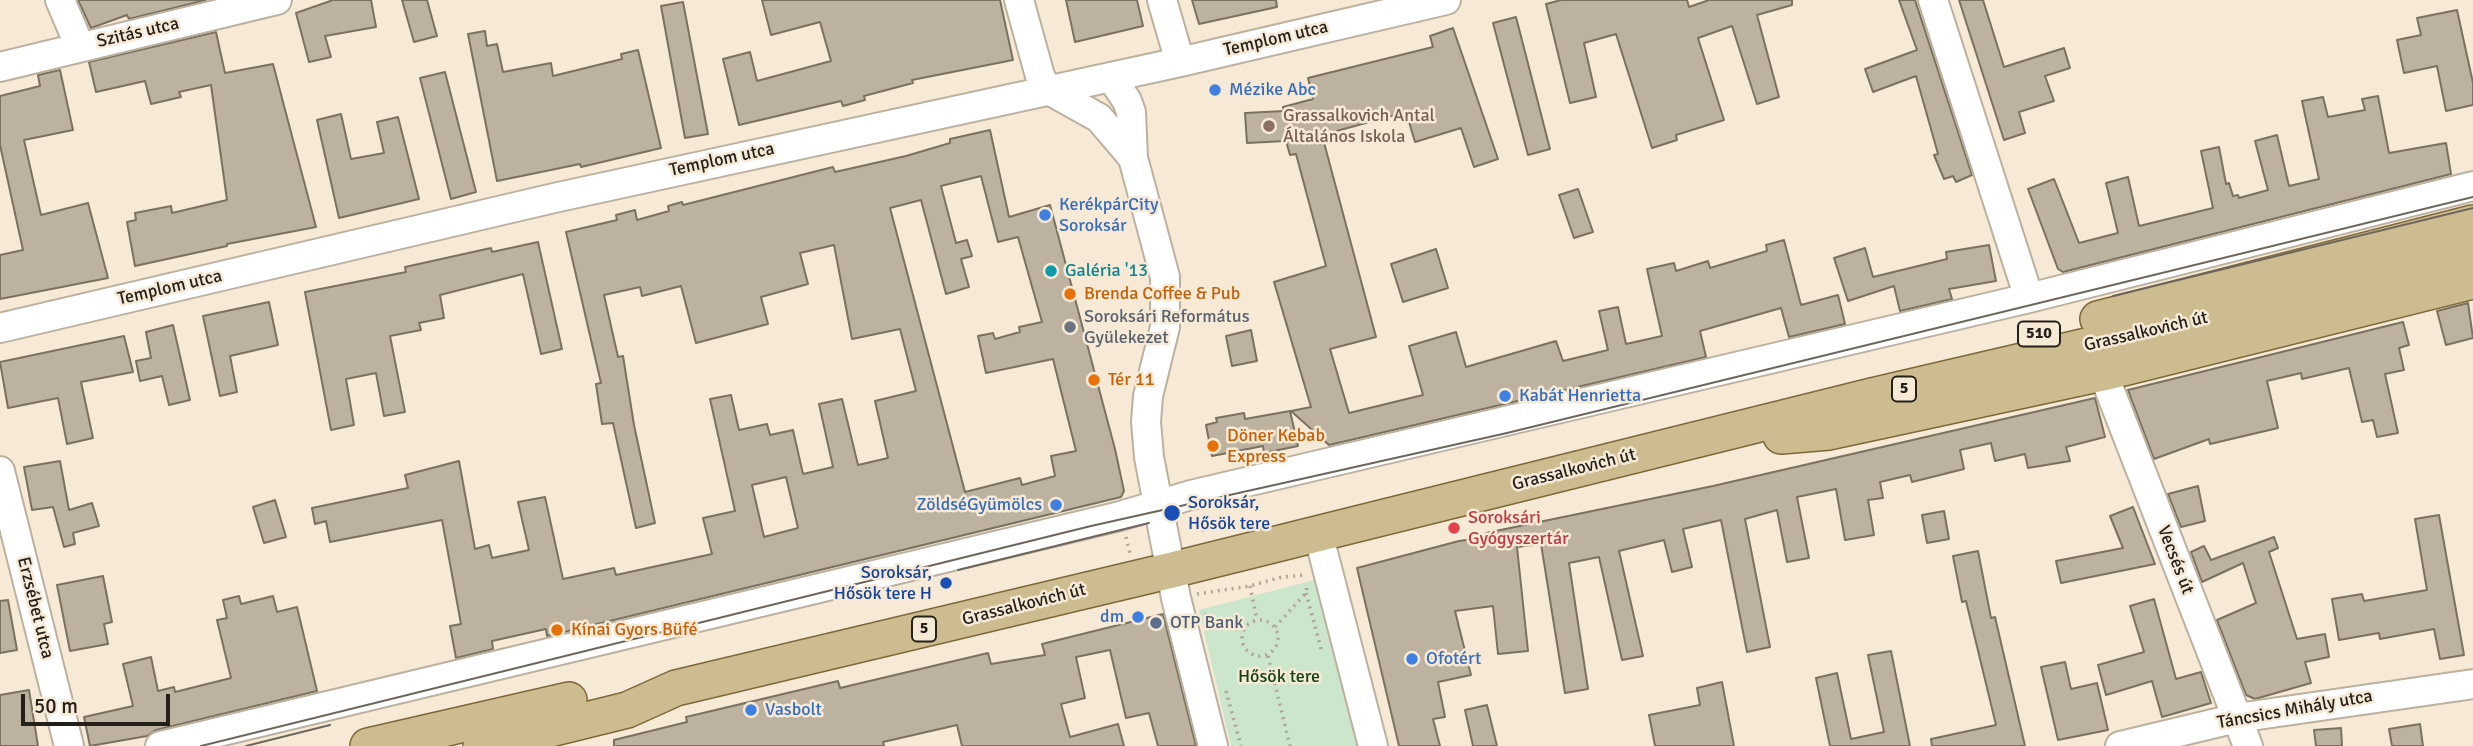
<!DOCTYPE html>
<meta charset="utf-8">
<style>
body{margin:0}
#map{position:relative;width:2473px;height:746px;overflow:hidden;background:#f6ead7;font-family:Signika,sans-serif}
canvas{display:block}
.scale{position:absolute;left:21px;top:694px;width:149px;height:32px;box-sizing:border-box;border:4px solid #241f19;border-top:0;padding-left:9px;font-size:21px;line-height:24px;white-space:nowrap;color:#241f19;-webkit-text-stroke:5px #f6ead7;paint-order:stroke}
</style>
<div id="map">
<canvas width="2473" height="746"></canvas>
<div class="scale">50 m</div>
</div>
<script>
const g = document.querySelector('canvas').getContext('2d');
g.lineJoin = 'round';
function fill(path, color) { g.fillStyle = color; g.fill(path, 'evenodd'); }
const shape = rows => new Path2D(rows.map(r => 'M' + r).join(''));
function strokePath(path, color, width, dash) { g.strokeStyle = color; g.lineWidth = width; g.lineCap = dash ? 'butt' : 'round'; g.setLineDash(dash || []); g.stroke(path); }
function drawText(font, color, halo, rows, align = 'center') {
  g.font = font + ' Signika,sans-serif'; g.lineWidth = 5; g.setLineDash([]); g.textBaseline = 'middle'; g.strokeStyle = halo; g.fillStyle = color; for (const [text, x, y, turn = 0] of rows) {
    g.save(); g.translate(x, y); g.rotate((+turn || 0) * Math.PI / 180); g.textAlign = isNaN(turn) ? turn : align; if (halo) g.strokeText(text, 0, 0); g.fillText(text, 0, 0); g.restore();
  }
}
fill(shape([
 [1318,579,1362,746,1231,746,1199,610]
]), '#cbe6cb');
const building = shape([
 [78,0,206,0,129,19,127,15,91,28,78,0],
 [333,0,371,0,376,27,325,36,331,57,309,62,296,13,333,0],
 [402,0,427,0,437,36,414,42,402,0],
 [762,0,1000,0,1013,60,912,80,913,83,864,96,865,100,843,106,841,101,739,125,723,59,750,52,757,81,831,61,820,22,771,35,762,0],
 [1066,0,1137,0,1143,26,1075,42,1066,0],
 [1192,0,1276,0,1277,7,1199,24,1192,0],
 [1561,0,1687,0,1689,7,1709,0,1792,0,1792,5,1757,15,1779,97,1757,104,1732,26,1698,38,1724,120,1676,135,1677,140,1652,148,1616,34,1584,43,1596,97,1570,103,1546,4,1561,0],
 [1899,0,1915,0,1972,175,1956,182,1953,176,1944,179,1934,155,1938,154,1916,76,1873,92,1865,69,1917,50,1899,0],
 [1959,0,1983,0,2004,67,2064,48,2070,68,2045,76,2054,101,2019,112,2025,133,2004,140,1959,0],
 [683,2,708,134,685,138,661,6,683,2],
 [2457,10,2473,83,2473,105,2446,111,2437,66,2404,73,2397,40,2421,35,2417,18,2457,10],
 [1516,17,1550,149,1528,155,1493,23,1516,17],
 [1453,28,1498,159,1474,167,1461,128,1415,142,1406,112,1322,135,1376,337,1330,349,1349,413,1423,395,1409,346,1456,332,1466,367,1556,341,1563,361,1608,350,1599,311,1618,307,1626,344,1662,336,1647,269,1674,263,1676,271,1708,261,1710,268,1767,251,1766,245,1784,240,1801,305,1838,295,1845,324,1789,337,1781,308,1700,331,1706,357,1329,445,1291,411,1311,407,1274,282,1326,266,1296,154,1290,155,1286,141,1247,143,1245,113,1284,111,1283,107,1313,99,1308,78,1433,47,1430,36,1453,28],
 [485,31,487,46,497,44,503,72,551,63,553,76,622,59,621,54,638,50,661,148,581,167,580,164,497,181,468,34,485,31],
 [216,32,225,73,273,64,316,227,227,244,227,246,135,266,127,222,136,220,135,213,171,206,172,213,227,200,211,85,179,92,181,97,151,104,145,81,96,92,89,62,216,32],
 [60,70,73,130,24,140,41,215,88,203,108,278,0,299,0,255,23,250,0,145,0,96,40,86,38,75,60,70],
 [445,72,476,192,451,199,420,78,445,72],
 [2378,96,2389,153,2446,143,2451,174,2063,272,2058,269,2028,189,2054,179,2079,243,2118,233,2106,183,2128,177,2139,226,2213,208,2201,151,2219,147,2226,184,2229,183,2233,196,2238,195,2239,198,2268,190,2255,141,2277,135,2289,186,2319,179,2302,101,2323,97,2328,117,2365,110,2362,99,2378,96],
 [341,114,351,159,384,153,377,122,398,117,419,199,339,218,317,120,341,114],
 [990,130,1009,217,1050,205,1115,449,1124,491,1121,497,552,635,547,636,546,629,492,641,493,649,456,658,450,626,461,624,442,520,330,542,326,521,315,524,312,508,408,488,405,475,459,461,475,549,489,545,492,558,529,550,518,502,545,497,563,579,614,568,616,575,712,554,703,518,735,511,710,399,731,395,739,430,767,424,770,435,793,430,803,474,833,467,819,404,842,399,858,465,888,458,875,401,916,391,900,329,852,339,834,245,800,253,808,284,761,297,768,324,696,343,681,286,642,296,640,287,604,295,618,357,623,356,634,425,655,523,636,528,613,423,602,424,596,384,601,383,566,232,617,220,616,215,635,210,637,220,669,211,668,206,682,202,683,205,833,167,835,172,906,156,950,143,950,139,990,130],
 [981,176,998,242,1018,237,1042,322,1019,327,1020,332,995,339,993,333,978,336,986,373,1053,359,1076,451,1051,456,1055,476,1022,485,1020,478,965,492,890,208,921,200,946,294,969,287,961,259,972,256,967,240,956,243,941,186,981,176],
 [786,477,798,528,764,537,752,485,786,477],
 [1578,189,1593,232,1574,238,1559,195,1578,189],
 [538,242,562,349,541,354,523,274,440,295,444,318,419,323,421,330,390,336,405,412,384,416,376,373,346,379,354,425,331,430,305,292,406,272,405,267,491,248,492,252,538,242],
 [1989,245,1996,281,1949,289,1952,299,1900,311,1894,286,1848,301,1834,258,1865,248,1873,277,1947,259,1946,252,1989,245],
 [1436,249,1448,288,1403,302,1391,264,1436,249],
 [269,302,278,345,230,356,237,392,220,396,203,316,269,302],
 [2468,303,2473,338,2446,345,2437,311,2468,303],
 [2403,322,2409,345,2399,348,2404,370,2385,374,2398,433,2377,437,2373,420,2362,422,2349,368,2302,379,2301,373,2267,381,2278,428,2210,444,2209,439,2154,459,2128,390,2403,322],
 [173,325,190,400,169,405,162,376,140,381,136,361,151,358,146,332,173,325],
 [1251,330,1257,361,1232,366,1226,336,1251,330],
 [124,336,133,372,81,382,93,438,67,444,58,398,8,408,0,362,124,336],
 [2095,398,2105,437,2066,447,2070,461,2028,468,2025,454,1995,461,1991,443,1960,450,1964,469,1912,482,1910,475,1880,482,1883,498,1868,500,1874,535,1845,540,1836,489,1797,497,1809,558,1787,562,1777,510,1745,519,1770,647,1747,652,1721,520,1683,529,1692,567,1672,572,1664,540,1619,551,1643,656,1622,660,1599,557,1569,563,1588,689,1565,693,1541,544,1517,547,1528,651,1498,654,1493,606,1455,611,1471,675,1438,682,1445,717,1433,719,1440,746,1399,746,1357,568,1459,541,1486,537,1486,533,1713,486,2095,398],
 [1290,411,1298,446,1264,453,1263,446,1212,456,1206,425,1217,422,1216,418,1244,413,1245,419,1290,411],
 [60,461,69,510,92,503,99,526,73,533,75,544,64,547,53,507,32,510,24,467,60,461],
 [2198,486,2205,521,2181,527,2168,494,2198,486],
 [275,500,286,537,264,543,253,507,275,500],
 [2133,507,2155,564,2061,583,2056,561,2123,548,2110,516,2133,507],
 [1944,511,1949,539,1927,543,1922,515,1944,511],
 [2439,515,2464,655,2440,659,2434,629,2380,639,2379,633,2339,640,2332,599,2362,594,2364,601,2427,590,2415,519,2439,515],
 [2274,537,2278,548,2269,552,2297,639,2325,634,2329,657,2305,662,2311,683,2255,699,2246,695,2217,620,2256,603,2243,563,2202,582,2191,552,2204,546,2211,560,2274,537],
 [1978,551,1991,618,1995,617,2025,746,1932,746,1931,739,1996,725,1966,601,1962,602,1953,556,1978,551],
 [103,576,112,622,104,624,108,644,70,651,57,585,103,576],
 [239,596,241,604,273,596,277,612,297,607,317,691,156,730,147,736,90,746,84,717,133,706,123,664,151,657,158,691,174,687,175,692,231,678,217,620,227,618,223,600,239,596],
 [2154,599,2176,679,2201,672,2211,703,2162,717,2152,681,2106,695,2098,665,2144,652,2130,606,2154,599],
 [8,600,17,650,0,653,0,601,8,600],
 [1163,614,1196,746,1158,746,1149,713,1126,718,1110,650,1076,657,1085,698,1061,704,1070,737,1118,724,1124,746,962,746,957,725,883,742,884,746,614,746,614,740,687,722,686,717,838,681,840,688,988,653,991,664,1045,655,1042,644,1163,614],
 [1891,651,1910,746,1830,746,1816,678,1837,673,1851,739,1884,732,1868,655,1891,651],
 [2065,662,2071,689,2097,683,2108,730,2058,740,2041,667,2065,662],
 [1722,682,1734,746,1655,746,1649,715,1700,705,1697,688,1722,682],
 [29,690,38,746,0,746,0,695,29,690],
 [1487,705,1497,746,1473,746,1465,710,1487,705],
 [2420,724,2423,746,2392,746,2389,729,2420,724],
 [2341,728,2342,746,2316,746,2314,730,2341,728]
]);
fill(building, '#bdb2a0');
strokePath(building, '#7b7160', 2);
const minor = shape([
 [60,0,80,47],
 [1019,0,1040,76,1047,89,1099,118,1133,158,1165,277,1165,327,1148,396,1146,422,1149,457,1176,598,1213,746],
 [1162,0,1180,62],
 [1933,0,2029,298],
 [0,67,277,0],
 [1111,77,1127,101,1131,112,1133,158],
 [0,328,554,198,1180,62,1446,0],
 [2103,373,2248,746],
 [0,471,69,746],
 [1318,533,1373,746],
 [160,746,1120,516,1191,495,2029,298,2473,186],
 [2120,746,2237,718,2473,684]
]);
const major = shape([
 [2098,319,2473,223],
 [1781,436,1829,432,2103,373,2473,281],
 [368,746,569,700],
 [481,746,627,710,676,688,1172,570,1872,396,2473,256]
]);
strokePath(minor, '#bcb09f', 32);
strokePath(major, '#7d6838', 38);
strokePath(shape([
 [1200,516,1205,536],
 [1126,537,1130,554],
 [1250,586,1257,620],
 [1306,593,1322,652],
 [1197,594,1250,586,1282,577,1306,575],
 [1204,614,1242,632],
 '1242 638a18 18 0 1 1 36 0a18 18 0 1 1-36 0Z',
 [1275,627,1306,593,1307,587],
 [1268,656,1290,746],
 [1226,691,1241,746]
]), '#aea596', 3.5, [2, 5]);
strokePath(minor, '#fff', 28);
strokePath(major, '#cebc91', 35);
strokePath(shape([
 [2113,296,2473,208],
 [958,570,1149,523],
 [201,746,1091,526,1507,433,2473,197],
 [246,746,330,725]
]), '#6e665c', 2);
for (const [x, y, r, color] of [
 [1215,90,7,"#3f7fe0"],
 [1269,126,7,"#8d6e63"],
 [1045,215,7,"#3f7fe0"],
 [1051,271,7,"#0f9aa8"],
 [1070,294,7,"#e8710a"],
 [1070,327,7,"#6b7280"],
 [1094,380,7,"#e8710a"],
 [1505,396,7,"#3f7fe0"],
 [1213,446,7,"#e8710a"],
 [1056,505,7,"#3f7fe0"],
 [1172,513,9,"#1a4fb4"],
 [1454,528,7,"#e0444e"],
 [946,583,7,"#1a4fb4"],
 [1138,617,7,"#3f7fe0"],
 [1156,623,7,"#5c6f8a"],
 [557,630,7,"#e8710a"],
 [1412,659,7,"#3f7fe0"],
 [751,710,7,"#3f7fe0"]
]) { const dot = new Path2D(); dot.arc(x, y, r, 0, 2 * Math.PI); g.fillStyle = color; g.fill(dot); strokePath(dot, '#f6ead7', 2.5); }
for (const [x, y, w] of [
 [2039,334,42],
 [1904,389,24],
 [924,629,24]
]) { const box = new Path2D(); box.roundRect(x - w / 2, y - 12.5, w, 25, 5); g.fillStyle = '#f6ead7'; g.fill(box); strokePath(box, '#241f19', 2); }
drawText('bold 16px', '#241f19', null, [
 ["510",2039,334],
 ["5",1904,389],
 ["5",924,629]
]);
drawText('18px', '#241f19', '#f6ead7', [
 ["Szitás utca",138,33,-13],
 ["Templom utca",1276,39,-13],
 ["Templom utca",722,160,-12],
 ["Templom utca",170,288,-13],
 ["Grassalkovich út",2146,332,-13],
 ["Grassalkovich út",1574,470,-14],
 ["Vecsés út",2175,560,69],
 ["Grassalkovich út",1024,605,-14],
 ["Erzsébet utca",35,608,76],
 ["Táncsics Mihály utca",2295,710,-10]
]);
drawText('18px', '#366cbe', '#f6ead7', [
 ["Mézike Abc",1229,90],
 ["KerékpárCity",1059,205],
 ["Soroksár",1059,226],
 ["Kabát Henrietta",1519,396],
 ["ZöldséGyümölcs",1042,505,"right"],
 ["dm",1124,617,"right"],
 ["Ofotért",1426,659],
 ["Vasbolt",765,710]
], 'left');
drawText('18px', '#785e54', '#f6ead7', [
 ["Grassalkovich Antal",1283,116],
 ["Általános Iskola",1283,137]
], 'left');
drawText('18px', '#0d838f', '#f6ead7', [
 ["Galéria '13",1065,271]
], 'left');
drawText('18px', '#c56008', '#f6ead7', [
 ["Brenda Coffee & Pub",1084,294],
 ["Tér 11",1108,380],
 ["Döner Kebab",1227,436],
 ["Express",1227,457],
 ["Kínai Gyors Büfé",571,630]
], 'left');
drawText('18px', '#5b616d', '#f6ead7', [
 ["Soroksári Református",1084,317],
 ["Gyülekezet",1084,338]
], 'left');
drawText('18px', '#164399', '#f6ead7', [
 ["Soroksár,",1188,503],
 ["Hősök tere",1188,524],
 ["Soroksár,",932,573,"right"],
 ["Hősök tere H",932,594,"right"]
], 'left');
drawText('18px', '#be3a42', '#f6ead7', [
 ["Soroksári",1468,518],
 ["Gyógyszertár",1468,539]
], 'left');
drawText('18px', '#4e5e75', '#f6ead7', [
 ["OTP Bank",1170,623]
], 'left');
drawText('18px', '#114216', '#f6ead7', [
 ["Hősök tere",1279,677]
]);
</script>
